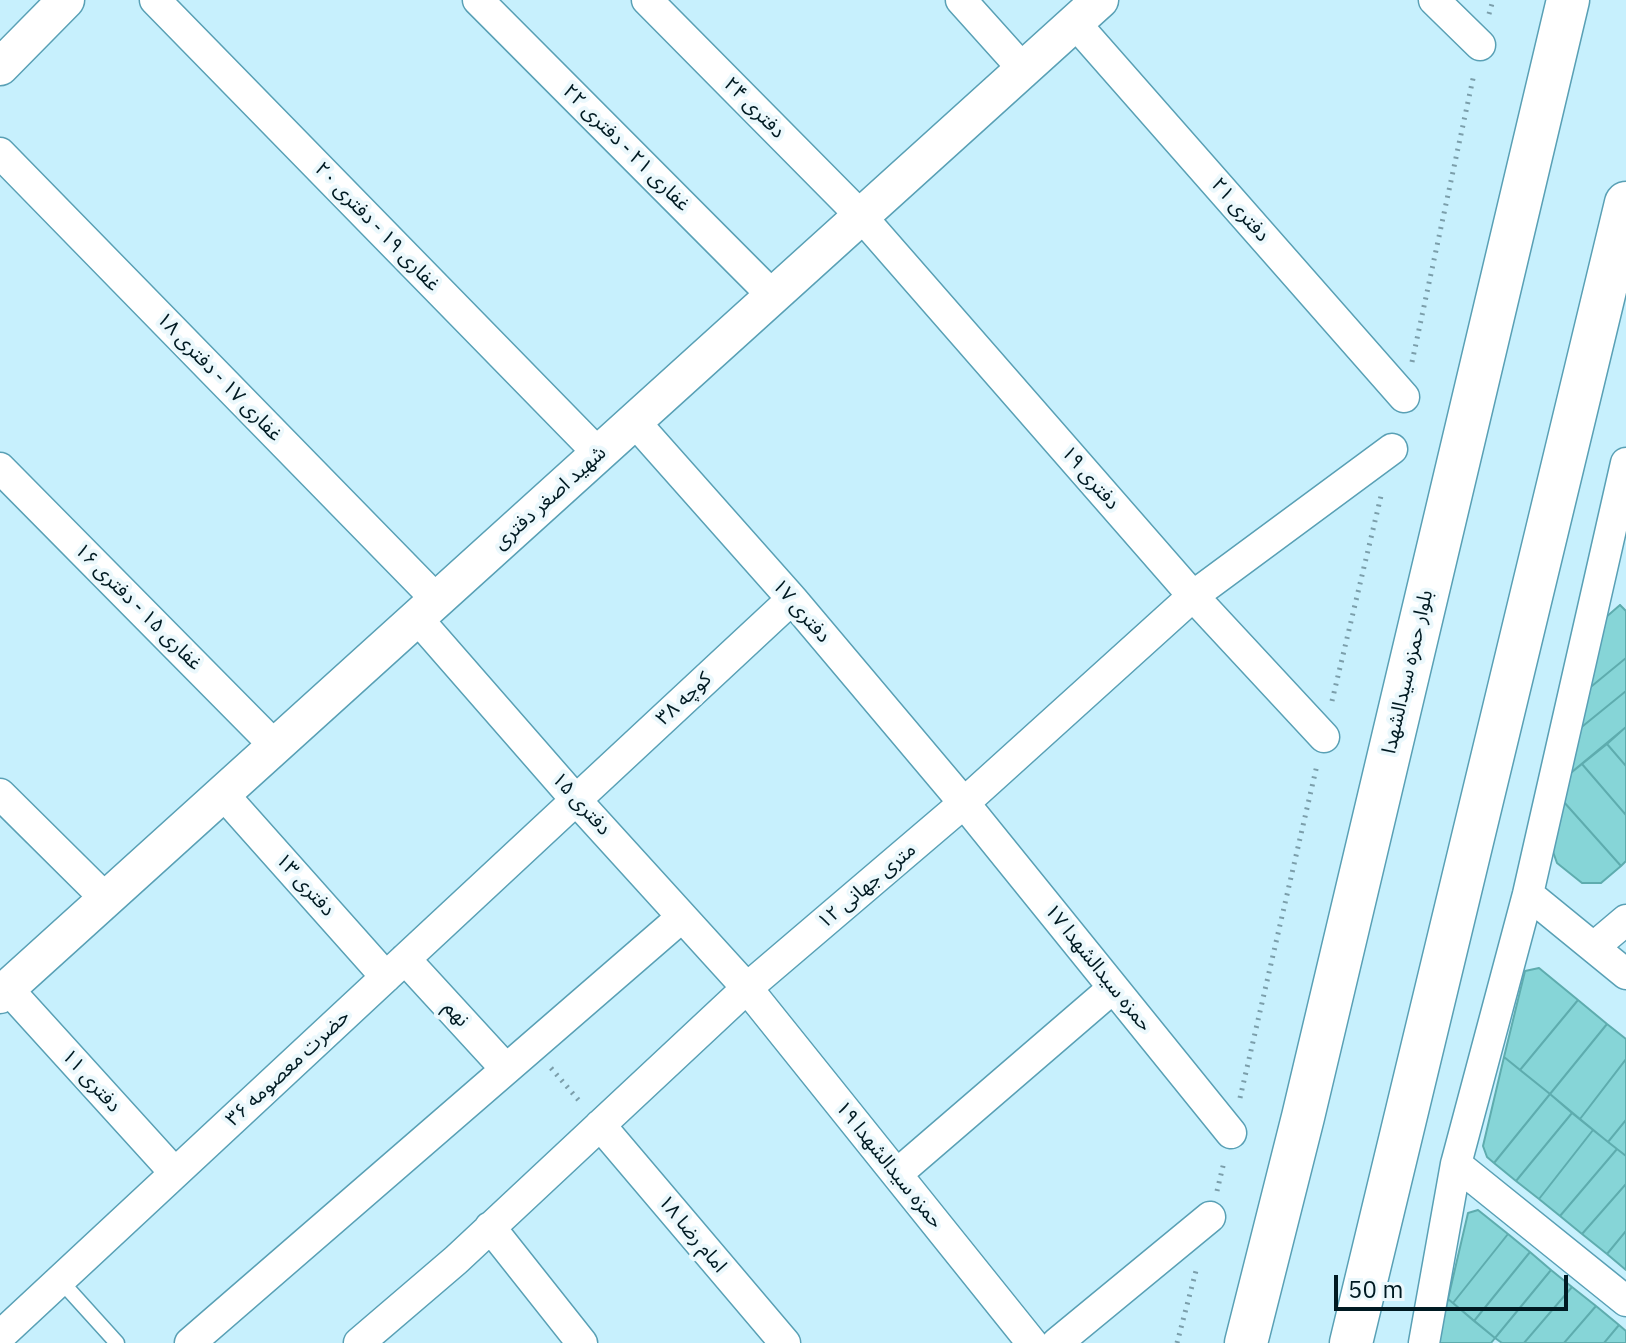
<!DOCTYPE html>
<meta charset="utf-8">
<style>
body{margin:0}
#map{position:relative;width:1626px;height:1343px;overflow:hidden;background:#c7f0fd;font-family:"IBM Plex Sans",sans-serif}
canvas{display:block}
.scale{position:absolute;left:1334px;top:1275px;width:234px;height:36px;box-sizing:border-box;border:4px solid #001a22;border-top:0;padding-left:10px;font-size:24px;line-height:28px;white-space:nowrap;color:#001a22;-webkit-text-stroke:6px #ebf8fc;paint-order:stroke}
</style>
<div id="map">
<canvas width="1626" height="1343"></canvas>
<div class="scale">50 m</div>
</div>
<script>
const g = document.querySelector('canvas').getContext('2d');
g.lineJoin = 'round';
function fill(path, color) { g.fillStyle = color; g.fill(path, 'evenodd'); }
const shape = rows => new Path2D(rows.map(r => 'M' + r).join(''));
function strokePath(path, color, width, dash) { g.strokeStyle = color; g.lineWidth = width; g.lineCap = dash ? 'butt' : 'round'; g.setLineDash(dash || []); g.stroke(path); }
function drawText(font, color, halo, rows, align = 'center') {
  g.font = font + ' "IBM Plex Sans","Noto Sans Arabic",sans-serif'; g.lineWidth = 8; g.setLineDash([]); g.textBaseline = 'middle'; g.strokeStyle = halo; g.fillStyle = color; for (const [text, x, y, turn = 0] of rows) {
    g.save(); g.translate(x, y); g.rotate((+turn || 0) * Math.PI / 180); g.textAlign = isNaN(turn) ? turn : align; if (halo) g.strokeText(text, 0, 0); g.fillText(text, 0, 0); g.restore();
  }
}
const building = shape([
 [1620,605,1626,611,1626,658,1587,690,1605,618,1620,605],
 [1626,658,1626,691,1578,730,1587,690,1626,658],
 [1626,691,1626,727,1567,776,1578,730,1626,691],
 [1626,727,1626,766,1607,744,1626,727],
 [1607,744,1626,766,1626,815,1582,764,1607,744],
 [1582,764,1626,815,1626,861,1621,866,1563,801,1567,776,1582,764],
 [1563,801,1621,866,1601,883,1582,883,1557,863,1552,849,1563,801],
 [1539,968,1578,1000,1520,1070,1504,1057,1525,971,1539,968],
 [1578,1000,1607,1024,1550,1094,1520,1070,1578,1000],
 [1607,1024,1626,1039,1626,1059,1580,1119,1550,1094,1607,1024],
 [1504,1057,1550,1094,1494,1163,1487,1157,1483,1146,1504,1057],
 [1626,1059,1626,1120,1608,1142,1580,1119,1626,1059],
 [1550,1094,1572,1113,1516,1181,1494,1163,1550,1094],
 [1572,1113,1593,1130,1539,1199,1516,1181,1572,1113],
 [1626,1120,1626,1156,1608,1142,1626,1120],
 [1593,1130,1617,1149,1560,1216,1539,1199,1593,1130],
 [1617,1149,1626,1156,1626,1184,1582,1234,1560,1216,1617,1149],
 [1626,1184,1626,1231,1607,1254,1582,1234,1626,1184],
 [1478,1210,1508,1234,1453,1303,1448,1299,1468,1213,1478,1210],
 [1626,1231,1626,1270,1607,1254,1626,1231],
 [1508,1234,1530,1252,1474,1321,1453,1303,1508,1234],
 [1530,1252,1551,1270,1495,1338,1474,1321,1530,1252],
 [1551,1270,1572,1287,1524,1343,1502,1343,1495,1338,1551,1270],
 [1572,1287,1596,1306,1564,1343,1524,1343,1572,1287],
 [1448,1299,1495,1338,1491,1343,1438,1343,1448,1299],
 [1596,1306,1619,1325,1604,1343,1564,1343,1596,1306],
 [1619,1325,1626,1331,1626,1343,1604,1343,1619,1325]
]);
fill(building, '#86d5d7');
strokePath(building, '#5eacae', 2);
const service = shape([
 [60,1280,117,1343]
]);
const minor = shape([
 [155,0,599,454],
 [478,0,773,296],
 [647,0,861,216,1193,596,1324,737],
 [961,0,1023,69],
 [1434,0,1480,45],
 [1075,23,1404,397],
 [0,153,437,600],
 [634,421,792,599,964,803,1231,1133],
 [0,468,275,746],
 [417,618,576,800,747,988,1032,1343],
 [0,794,106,899],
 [223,794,386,977],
 [1528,894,1626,974],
 [1594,947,1626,920],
 [405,959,506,1069],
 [8,989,175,1173],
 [600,1125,785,1343],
 [1456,1164,1626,1301],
 [897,1174,1113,988],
 [490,1227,582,1343],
 [0,1336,792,599],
 [190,1343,682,917],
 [359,1343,456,1260,747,988,964,803,1193,596,1392,449],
 [1057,1343,1210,1217],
 [1424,1343,1456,1164,1528,894,1626,463]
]);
const tertiary = shape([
 [0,67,66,0],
 [0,995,1100,0]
]);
const secondary = shape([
 [1246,1343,1303,1117,1568,0],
 [1351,1343,1626,203]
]);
strokePath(service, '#59a0b5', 17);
strokePath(minor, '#59a0b5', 33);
strokePath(tertiary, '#59a0b5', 39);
strokePath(secondary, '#59a0b5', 45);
strokePath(shape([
 [1489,14,1493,0],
 [1412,362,1474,74],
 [1332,701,1381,496],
 [551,1068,581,1103],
 [1240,1098,1317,765],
 [1217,1191,1224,1162],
 [1177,1343,1197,1267]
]), '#7b9eaa', 5, [2, 6]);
strokePath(service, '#fff', 14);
strokePath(minor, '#fff', 30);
strokePath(tertiary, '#fff', 36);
strokePath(secondary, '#fff', 42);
drawText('20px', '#001a22', '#ebf8fc', [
 ["دفتری ۲۴",754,108,45],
 ["غفاری ۲۱ - دفتری ۲۲",626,148,45],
 ["دفتری ۲۱",1240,210,49],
 ["غفاری ۱۹ - دفتری ۲۰",377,227,46],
 ["غفاری ۱۷ - دفتری ۱۸",219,377,46],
 ["دفتری ۱۹",1090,478,49],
 ["شهید اصغر دفتری",550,498,-42],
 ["غفاری ۱۵ - دفتری ۱۶",138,607,45],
 ["دفتری ۱۷",801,611,49],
 ["بلوار حمزه سیدالشهدا",1408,672,-77],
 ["کوچه ۳۸",684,699,-43],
 ["دفتری ۱۵",581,804,48],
 ["دفتری ۱۳",305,885,48],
 ["۱۲ متری جهانی",867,886,-40],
 ["حمزه سیدالشهدا ۱۷",1098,968,51],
 ["نهم",456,1014,48],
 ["حضرت معصومه ۳۶",288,1068,-43],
 ["دفتری ۱۱",91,1081,48],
 ["حمزه سیدالشهدا ۱۹",889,1165,51],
 ["امام رضا ۱۸",692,1234,50]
]);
</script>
